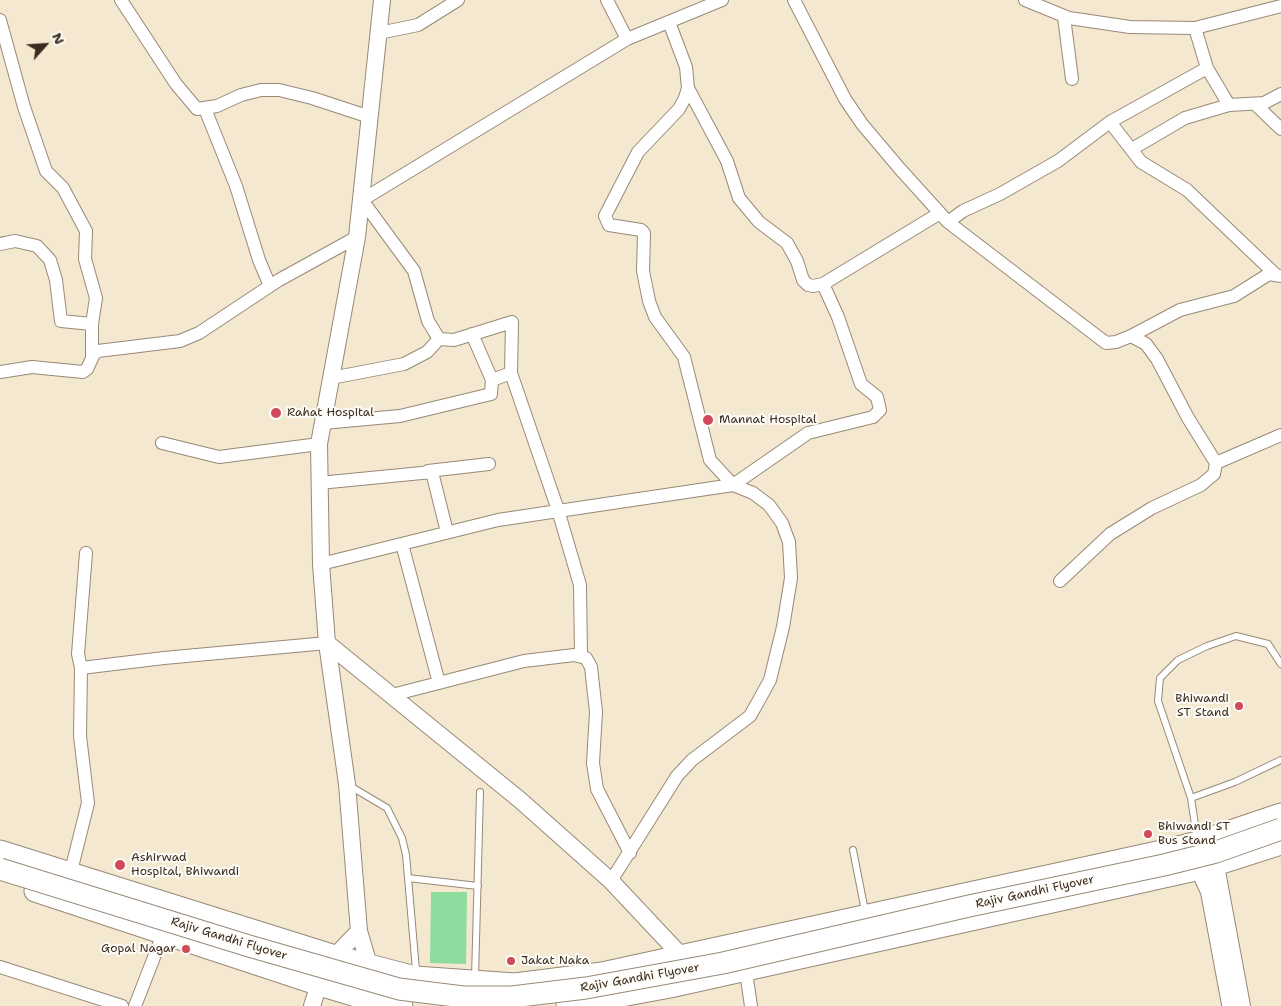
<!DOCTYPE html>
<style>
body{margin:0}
#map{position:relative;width:1281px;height:1006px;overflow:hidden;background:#f4e8d0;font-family:"Shantell Sans",sans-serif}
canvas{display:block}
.north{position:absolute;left:20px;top:20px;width:50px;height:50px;-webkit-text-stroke:4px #fdfcf7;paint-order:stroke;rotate:64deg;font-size:14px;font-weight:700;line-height:20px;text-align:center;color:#3b2a1e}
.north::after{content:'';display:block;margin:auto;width:18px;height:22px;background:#3b2a1e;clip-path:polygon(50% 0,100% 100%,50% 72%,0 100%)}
</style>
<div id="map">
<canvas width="1281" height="1006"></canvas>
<div class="north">N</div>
</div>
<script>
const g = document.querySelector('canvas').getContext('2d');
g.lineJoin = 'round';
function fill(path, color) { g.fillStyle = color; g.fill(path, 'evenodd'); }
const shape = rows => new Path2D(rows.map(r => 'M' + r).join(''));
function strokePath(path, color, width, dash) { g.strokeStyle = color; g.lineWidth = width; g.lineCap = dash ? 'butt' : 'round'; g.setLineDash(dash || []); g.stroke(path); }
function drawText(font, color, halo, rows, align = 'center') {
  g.font = font + ' "Shantell Sans",sans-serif'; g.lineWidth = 4; g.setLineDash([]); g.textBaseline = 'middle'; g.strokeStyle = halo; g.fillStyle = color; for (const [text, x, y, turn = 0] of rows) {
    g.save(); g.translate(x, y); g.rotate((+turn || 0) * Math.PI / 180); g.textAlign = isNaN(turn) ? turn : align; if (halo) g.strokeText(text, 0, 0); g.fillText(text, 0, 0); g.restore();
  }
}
fill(shape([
 [431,892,467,892,466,964,430,963]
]), '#8cdd9e');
const service = shape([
 [350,786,387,808,402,838,406,855,416,970],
 [1191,798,1235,782,1281,760],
 [1197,838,1191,798,1158,701,1160,678,1178,660,1207,646,1236,636,1268,644,1281,664],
 [853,850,865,911],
 [408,878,478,886],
 [475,978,480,792]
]);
const minor = shape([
 [121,0,176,84,197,109,217,106,241,95,261,90,279,90,312,98,370,117],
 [607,0,627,39],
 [794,0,845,99,862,124,900,169,948,222,1106,343,1116,342,1131,336,1180,310,1234,296,1269,274,1281,276],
 [1025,0,1069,18,1130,27,1195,28,1281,6],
 [1064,17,1072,79],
 [0,20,24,107,46,171,63,188,86,231,85,259,96,298,92,324],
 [1195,28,1207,68,1229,105],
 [379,33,418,25,458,0],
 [688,88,727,161,739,198,759,222,787,243,797,261,803,280,808,285,813,286,823,284,940,213],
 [1255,104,1281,129],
 [205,109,236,186,259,260,270,286],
 [1110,122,1141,162,1187,190,1275,274],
 [1132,149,1185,118,1229,105,1264,103,1281,94],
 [948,222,963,211,1000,194,1058,161,1110,122,1207,68],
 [0,244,15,241,37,246,50,260,56,280,61,321,92,324,92,357],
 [472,334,492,380,511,373],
 [0,372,32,367,83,372,87,369,94,354,98,351,180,341,199,333,279,280,357,237],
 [331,378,404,364,427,352,439,339],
 [323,423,400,416,491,394,492,380],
 [162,443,219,457,319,444],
 [1216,463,1281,435],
 [428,471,489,464],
 [319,483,432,472,447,532],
 [402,544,439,683],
 [321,564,498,520,733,485,808,433,873,417,880,410,877,397,861,384,838,317,823,284],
 [1060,581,1110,534,1152,508,1201,485,1214,474,1216,463,1188,418,1157,359,1146,344,1131,336],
 [581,655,580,585,558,510,511,373,512,322,454,340,439,339,428,321,414,271,362,200,627,39,722,0],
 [81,668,164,658,327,643],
 [392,695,524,661,574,655,586,658,591,667,596,712,593,763,597,789,630,853],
 [69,879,88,803,80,736,81,668,78,654,86,553],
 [611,881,677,776,692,760,750,716,759,700,770,680,783,627,791,578,789,542,782,523,769,505,753,493,733,485,710,460,684,357,655,317,649,301,643,271,644,233,641,230,609,225,605,216,638,152,679,109,685,98,688,88,686,67,669,22],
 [745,965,751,1006],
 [0,967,122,1006],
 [135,1006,165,929]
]);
const tertiary = shape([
 [327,643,520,800,611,881,688,963],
 [1214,855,1242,1006],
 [1194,859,1209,892,1230,1004],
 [366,974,369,965,359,931,347,784,327,643,321,564,319,444,357,237,382,0],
 [312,1006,319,984,335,956,359,931]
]);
const trunk = shape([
 [0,851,335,956,415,977,515,984,602,973,1171,849,1198,842,1281,814],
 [35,891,326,987,373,1001,402,1006],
 [567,1006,670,987,1209,867,1281,844]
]);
strokePath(service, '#988977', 8);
strokePath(minor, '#988977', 14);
strokePath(tertiary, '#988977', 18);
strokePath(trunk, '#988977', 23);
strokePath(service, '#fff', 6);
strokePath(minor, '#fff', 12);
strokePath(tertiary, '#fff', 16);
strokePath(trunk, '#fff', 21);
const trunkBridge = shape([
 [0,869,249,946,399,989,463,997,512,997,586,988,723,963,969,906,1164,865,1216,852,1281,829]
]);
strokePath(trunkBridge, '#988977', 23, []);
strokePath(trunkBridge, '#fff', 21);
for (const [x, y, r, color] of [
 [276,413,6,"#d1495b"],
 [708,420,6,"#d1495b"],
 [1239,706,5,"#d1495b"],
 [1148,834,5,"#d1495b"],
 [120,865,6,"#d1495b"],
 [186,949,5,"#d1495b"],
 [511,961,5,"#d1495b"]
]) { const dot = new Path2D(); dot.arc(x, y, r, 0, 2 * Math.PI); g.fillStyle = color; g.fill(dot); strokePath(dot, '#fdfcf7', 2); }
drawText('12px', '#3b2a1e', '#fdfcf7', [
 ["Rahat Hospital",287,413],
 ["Mannat Hospital",719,420],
 ["Bhiwandi",1229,699,"right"],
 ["ST Stand",1229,713,"right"],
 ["Bhiwandi ST",1158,827],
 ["Bus Stand",1158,841],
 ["Ashirwad",131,858],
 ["Hospital, Bhiwandi",131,872],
 ["Gopal Nagar",176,949,"right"],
 ["Jakat Naka",521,961]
], 'left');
drawText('12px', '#3b2a1e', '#fdfcf7', [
 ["Rajiv Gandhi Flyover",1035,892,-12],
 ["Rajiv Gandhi Flyover",229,939,17],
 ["Rajiv Gandhi Flyover",640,978,-10]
]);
</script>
